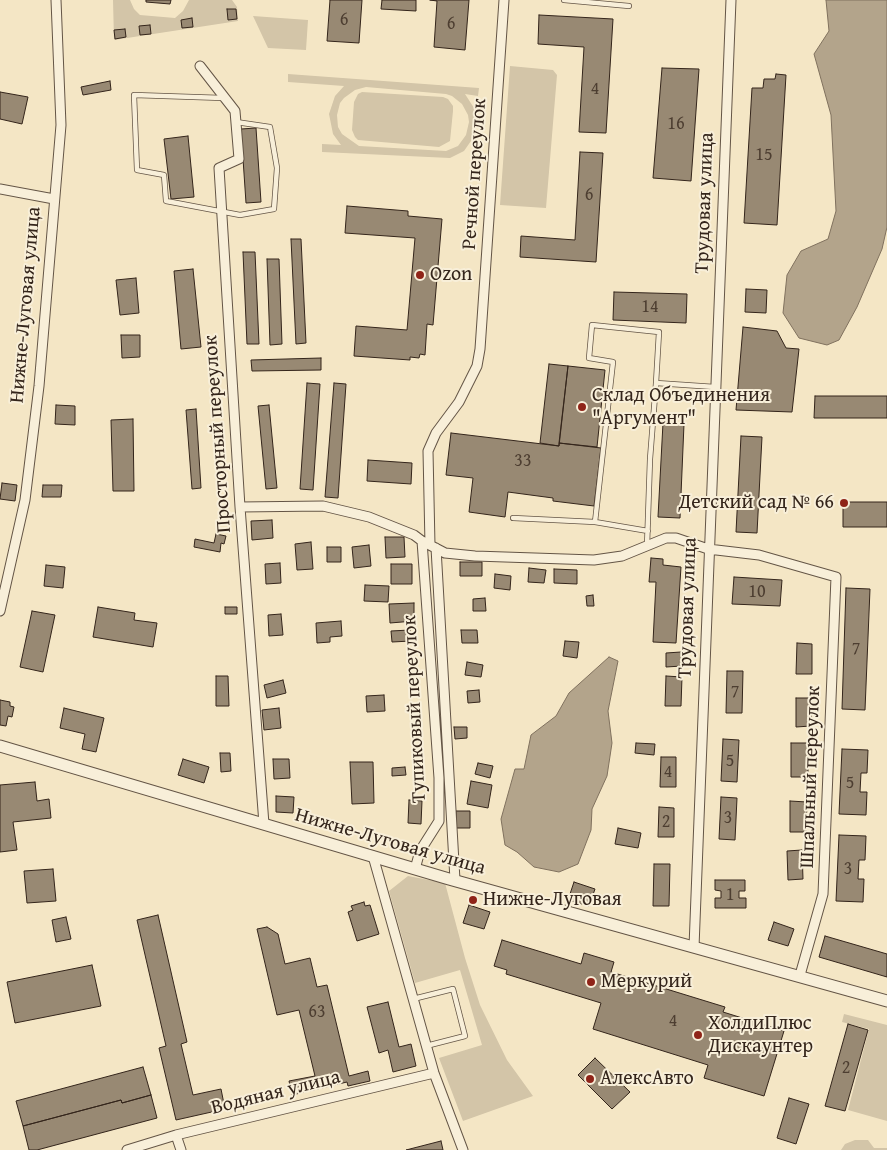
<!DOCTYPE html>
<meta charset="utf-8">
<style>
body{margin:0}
canvas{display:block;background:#f4e6c5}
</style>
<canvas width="887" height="1150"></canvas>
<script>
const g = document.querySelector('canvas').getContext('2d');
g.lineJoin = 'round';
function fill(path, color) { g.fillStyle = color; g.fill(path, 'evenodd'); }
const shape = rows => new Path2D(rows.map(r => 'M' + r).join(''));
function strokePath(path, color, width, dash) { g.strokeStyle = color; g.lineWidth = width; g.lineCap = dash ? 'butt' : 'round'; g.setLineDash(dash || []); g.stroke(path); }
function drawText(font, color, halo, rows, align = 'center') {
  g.font = font + ' "Gentium Book Plus",serif'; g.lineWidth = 4; g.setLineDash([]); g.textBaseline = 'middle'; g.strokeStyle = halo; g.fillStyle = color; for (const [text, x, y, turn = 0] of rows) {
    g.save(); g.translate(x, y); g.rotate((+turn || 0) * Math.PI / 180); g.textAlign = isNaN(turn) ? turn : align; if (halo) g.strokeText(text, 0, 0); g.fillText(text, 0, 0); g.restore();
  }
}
fill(shape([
 [113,0,130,0,134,9,140,15,175,18,183,11,189,0,232,0,237,7,238,21,114,40],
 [253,16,308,20,306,50,268,48],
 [510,66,553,70,557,75,546,208,500,205],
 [288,74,479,88,478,96,465,94,474,108,476,114,476,130,473,138,464,151,450,158,322,152,322,144,341,145,333,134,329,114,335,96,344,86,288,82],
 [366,87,446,94,452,96,462,104,468,115,469,122,466,135,458,146,446,151,359,146,342,134,338,127,337,115,340,103,344,98,355,90],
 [362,92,443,97,448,99,453,106,453,111,450,141,439,147,358,140,355,137,352,130,354,102,358,94],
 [408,876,445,883,465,958,480,1005,507,1060,533,1096,463,1121,439,1058,482,1045,460,970,415,983,389,891],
 [844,1014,887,1025,887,1121,848,1110,869,1029,842,1022],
 [855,1140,868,1140,874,1148,887,1148,887,1150,841,1150,845,1144]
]), '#d3c5a8');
const water = shape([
 [826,0,887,0,887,227,882,249,857,307,839,340,827,345,799,338,783,313,787,275,801,251,828,239,836,211,831,115,814,54,829,31,826,0],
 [609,657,618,661,608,711,612,743,607,776,592,809,591,830,578,864,559,872,534,867,517,852,505,845,501,819,515,769,524,769,531,735,556,716,569,693,609,657]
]);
fill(water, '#b3a48b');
strokePath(water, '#80715e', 1);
const building = shape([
 [146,0,171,0,170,4,146,2,146,0],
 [330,0,362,0,359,43,327,41,330,0],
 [382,0,416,0,416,11,381,9,382,0],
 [430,0,469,0,465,50,434,47,437,1,430,0],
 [227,9,236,9,237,19,228,20,227,9],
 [539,15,613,19,606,133,579,132,584,47,538,44,539,15],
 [192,18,193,27,182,28,181,20,192,18],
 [150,25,151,34,140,35,139,26,150,25],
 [125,29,126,37,115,39,114,30,125,29],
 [662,68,699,69,691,181,653,178,662,68],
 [776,74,786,75,777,225,744,223,752,88,763,88,764,79,775,79,776,74],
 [110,81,111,90,83,95,81,87,110,81],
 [0,92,28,97,22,124,0,119,0,92],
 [256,128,261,202,246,203,241,129,256,128],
 [188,136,194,197,171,199,164,139,188,136],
 [580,152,603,153,596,262,520,257,521,236,575,240,580,152],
 [347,206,408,211,408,216,442,219,433,325,427,324,425,355,420,354,419,358,410,357,410,360,354,356,356,326,407,330,415,238,345,233,347,206],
 [291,239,301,239,306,343,296,344,291,239],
 [243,252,255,252,259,344,247,344,243,252],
 [267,259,279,259,282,344,270,345,267,259],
 [193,269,201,347,181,349,174,271,193,269],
 [136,278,139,313,120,315,116,280,136,278],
 [746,289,767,290,766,313,745,312,746,289],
 [614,292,687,294,686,323,613,320,614,292],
 [743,327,777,331,786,348,799,349,792,412,736,410,743,327],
 [121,335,140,335,140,357,122,358,121,335],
 [321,358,321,370,252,371,251,360,321,358],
 [549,364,568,366,559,446,540,443,549,364],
 [568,366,605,370,597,447,559,443,568,366],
 [307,383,320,384,313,490,300,489,307,383],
 [334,383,346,384,338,498,325,497,334,383],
 [815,396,887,396,887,418,814,418,815,396],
 [56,405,75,406,75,425,55,424,56,405],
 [269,405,277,488,266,489,258,406,269,405],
 [196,409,201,488,192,489,186,410,196,409],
 [133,419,134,491,113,491,111,420,133,419],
 [663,423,684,424,680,518,658,517,663,423],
 [451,433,559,446,559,443,601,448,594,506,553,501,553,498,508,492,505,517,469,512,473,478,446,475,451,433],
 [741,436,762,437,757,533,736,532,741,436],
 [368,460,412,463,411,484,367,481,368,460],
 [2,483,17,485,15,501,0,499,2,483],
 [43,485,62,485,61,497,42,497,43,485],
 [843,502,887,502,887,527,843,527,843,502],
 [272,520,273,538,252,540,251,521,272,520],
 [216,534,226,536,224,544,221,543,220,552,194,547,195,539,214,543,216,534],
 [385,537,404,537,405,557,386,558,385,537],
 [311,542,313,569,297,570,295,544,311,542],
 [369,545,371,566,354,568,352,547,369,545],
 [327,547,341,547,341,562,327,562,327,547],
 [651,558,663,559,663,565,681,567,676,643,653,642,656,582,649,582,651,558],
 [460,562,482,562,482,576,460,576,460,562],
 [280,563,281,583,266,584,265,564,280,563],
 [391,564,412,564,412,584,391,584,391,564],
 [46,565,65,567,63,588,44,586,46,565],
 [529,568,546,570,544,583,528,582,529,568],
 [554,569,577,570,577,584,554,583,554,569],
 [495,574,511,576,510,590,494,588,495,574],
 [734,577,782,580,780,606,732,604,734,577],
 [365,585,389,586,388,602,364,601,365,585],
 [846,588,870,589,865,710,842,709,846,588],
 [593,595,594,606,587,606,586,596,593,595],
 [485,598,486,611,473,611,473,599,485,598],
 [414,603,414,621,390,623,389,604,414,603],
 [98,607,135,613,134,620,157,623,153,647,93,637,98,607],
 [225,607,237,607,237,614,225,614,225,607],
 [32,611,55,615,43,672,20,667,32,611],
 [281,614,283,635,269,636,268,615,281,614],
 [341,621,342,636,330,637,330,642,317,643,316,623,341,621],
 [410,630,411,641,392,642,391,631,410,630],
 [461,630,477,630,478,643,462,643,461,630],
 [565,641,579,642,577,658,563,656,565,641],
 [797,643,812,644,812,674,796,674,797,643],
 [681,652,682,666,666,667,666,653,681,652],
 [467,662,483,665,481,677,465,675,467,662],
 [727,671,743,671,742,713,726,713,727,671],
 [216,676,228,676,229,706,216,706,216,676],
 [666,676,682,677,681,706,665,706,666,676],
 [283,680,286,693,267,698,264,685,283,680],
 [479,690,480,702,468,703,467,691,479,690],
 [384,695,385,711,367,712,366,696,384,695],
 [796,698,811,698,811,726,796,727,796,698],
 [0,700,10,702,10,706,14,707,12,717,8,716,6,726,0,725,0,700],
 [64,708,104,718,96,752,82,749,85,734,60,728,64,708],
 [279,708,281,728,264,730,262,710,279,708],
 [454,727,467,727,467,738,455,739,454,727],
 [723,739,739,740,737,782,721,781,723,739],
 [636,743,655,744,654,755,635,753,636,743],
 [791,743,808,743,808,777,791,777,791,743],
 [842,749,868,750,867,773,861,773,860,792,867,792,866,815,839,814,842,749],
 [220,753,230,753,231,771,221,772,220,753],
 [661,757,676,757,676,787,660,787,661,757],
 [183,759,209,767,204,783,178,775,183,759],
 [273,759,289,759,290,778,274,779,273,759],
 [350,762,373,762,374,803,352,804,350,762],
 [478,763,493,766,490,778,475,774,478,763],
 [405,767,406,775,392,776,392,768,405,767],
 [471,781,492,785,488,808,467,804,471,781],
 [35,782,37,801,49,799,51,818,13,822,17,850,0,852,0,785,35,782],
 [276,796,294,797,293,813,276,812,276,796],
 [721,797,737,798,735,840,719,839,721,797],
 [409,800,422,801,421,824,408,823,409,800],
 [790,801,807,802,806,832,790,832,790,801],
 [659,807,674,808,674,837,658,837,659,807],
 [456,811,470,811,470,828,456,828,456,811],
 [618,828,641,833,638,848,615,844,618,828],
 [839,835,866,836,865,860,859,860,858,879,864,879,863,902,836,901,839,835],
 [802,850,803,879,788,880,787,851,802,850],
 [654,864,670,864,669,906,653,906,654,864],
 [53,869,56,901,27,903,24,871,53,869],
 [715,880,745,880,745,891,739,891,739,898,746,898,746,908,715,908,715,898,721,898,721,891,715,890,715,880],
 [574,882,595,889,589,906,568,900,574,882],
 [364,902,365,906,370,905,379,934,357,941,348,912,353,910,351,906,364,902],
 [469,905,490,912,484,929,463,923,469,905],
 [158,915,187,1042,181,1044,193,1095,221,1089,225,1109,176,1120,159,1048,166,1046,137,920,158,915],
 [66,917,71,939,56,942,52,920,66,917],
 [774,922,794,929,788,946,768,940,774,922],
 [267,927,278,934,285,964,310,958,317,987,327,985,349,1076,368,1071,370,1081,348,1086,347,1082,292,1095,289,1081,315,1076,299,1010,277,1015,257,929,267,927],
 [825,936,887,954,887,977,819,957,825,936],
 [502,940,581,964,584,953,614,962,611,972,725,1007,723,1012,784,1031,764,1096,704,1078,708,1065,593,1029,601,1003,506,974,507,970,494,966,502,940],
 [92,965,101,1006,15,1023,7,982,92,965],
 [388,1002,399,1047,411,1044,416,1066,393,1072,388,1050,379,1053,367,1007,388,1002],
 [848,1024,868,1030,845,1111,825,1106,848,1024],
 [595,1058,630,1092,612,1109,578,1075,595,1058],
 [143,1067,151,1095,122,1103,121,1100,23,1126,16,1101,143,1067],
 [151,1095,157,1118,37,1150,29,1150,23,1126,121,1100,122,1103,151,1095],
 [789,1098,809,1104,796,1144,777,1138,789,1098],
 [441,1141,443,1150,406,1150,441,1141]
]);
fill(building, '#988973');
strokePath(building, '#34251b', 1);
const service = shape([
 [564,0,629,6],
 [223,98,134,95,137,170,164,175,166,201,240,215,274,209,277,168,270,127,236,122],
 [513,518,595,522,648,531],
 [595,522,613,362,589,358,592,325,659,332,656,383,715,387],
 [647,546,650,459,656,383],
 [413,999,453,989,465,1036,426,1046]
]);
const minor = shape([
 [200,66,235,111,239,159,219,168,240,507,264,824],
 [0,189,54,199],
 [240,507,323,506,369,517,414,535,422,541,445,553,475,556,594,560,622,556,666,538,676,538,708,549,759,555,836,577,823,894,800,975],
 [430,545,428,451,436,433,459,402,477,366,480,349,504,0],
 [436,548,455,880],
 [0,611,25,500,39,386,61,125,56,0],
 [373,856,434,1073,463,1150],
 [415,869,420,851,439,821,439,778,422,541],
 [694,947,731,0],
 [176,1135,181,1150],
 [127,1150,176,1135,434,1073]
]);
const tertiary = shape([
 [0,746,449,879,887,1001]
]);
strokePath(service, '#645546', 6);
strokePath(minor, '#645546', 11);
strokePath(tertiary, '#645546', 13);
strokePath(service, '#f8efd9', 4.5);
strokePath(minor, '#f8efd9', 9);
strokePath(tertiary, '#f8efd9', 11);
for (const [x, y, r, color] of [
 [420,275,5,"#8f2418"],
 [582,407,5,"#8f2418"],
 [844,503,5,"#8f2418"],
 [473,900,5,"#8f2418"],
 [591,982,5,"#8f2418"],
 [698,1035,5,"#8f2418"],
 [590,1079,5,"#8f2418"]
]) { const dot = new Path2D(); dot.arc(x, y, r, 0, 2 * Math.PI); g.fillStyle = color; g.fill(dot); strokePath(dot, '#f8efd9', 2); }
drawText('18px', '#4d3e31', null, [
 ["6",344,20],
 ["6",451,24],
 ["4",595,89],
 ["16",676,124],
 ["15",764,155],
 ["6",589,195],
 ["14",650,307],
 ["33",523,461],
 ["10",757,592],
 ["7",856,649],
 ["7",735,692],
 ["5",730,761],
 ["4",668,772],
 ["5",850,783],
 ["3",728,818],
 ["2",666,822],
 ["3",848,869],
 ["1",730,895],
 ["63",317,1012],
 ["4",673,1021],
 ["2",846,1068]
]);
drawText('20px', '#34251b', '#f8efd9', [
 ["Речной переулок",475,174,-86],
 ["Трудовая улица",705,203,-88],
 ["Нижне-Луговая улица",26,305,-85],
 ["Просторный переулок",218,434,-94],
 ["Трудовая улица",688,608,-88],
 ["Тупиковый переулок",415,709,-93],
 ["Шпальный переулок",811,777,-88],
 ["Нижне-Луговая улица",390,842,16],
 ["Водяная улица",276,1093,-14]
]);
drawText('20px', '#34251b', '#f8efd9', [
 ["Ozon",430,275],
 ["Склад Объединения",592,396],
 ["\"Аргумент\"",592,419],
 ["Детский сад № 66",834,503,"right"],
 ["Нижне-Луговая",483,900],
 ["Меркурий",601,982],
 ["ХолдиПлюс",708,1024],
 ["Дискаунтер",708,1047],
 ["АлексАвто",600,1079]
], 'left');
</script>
